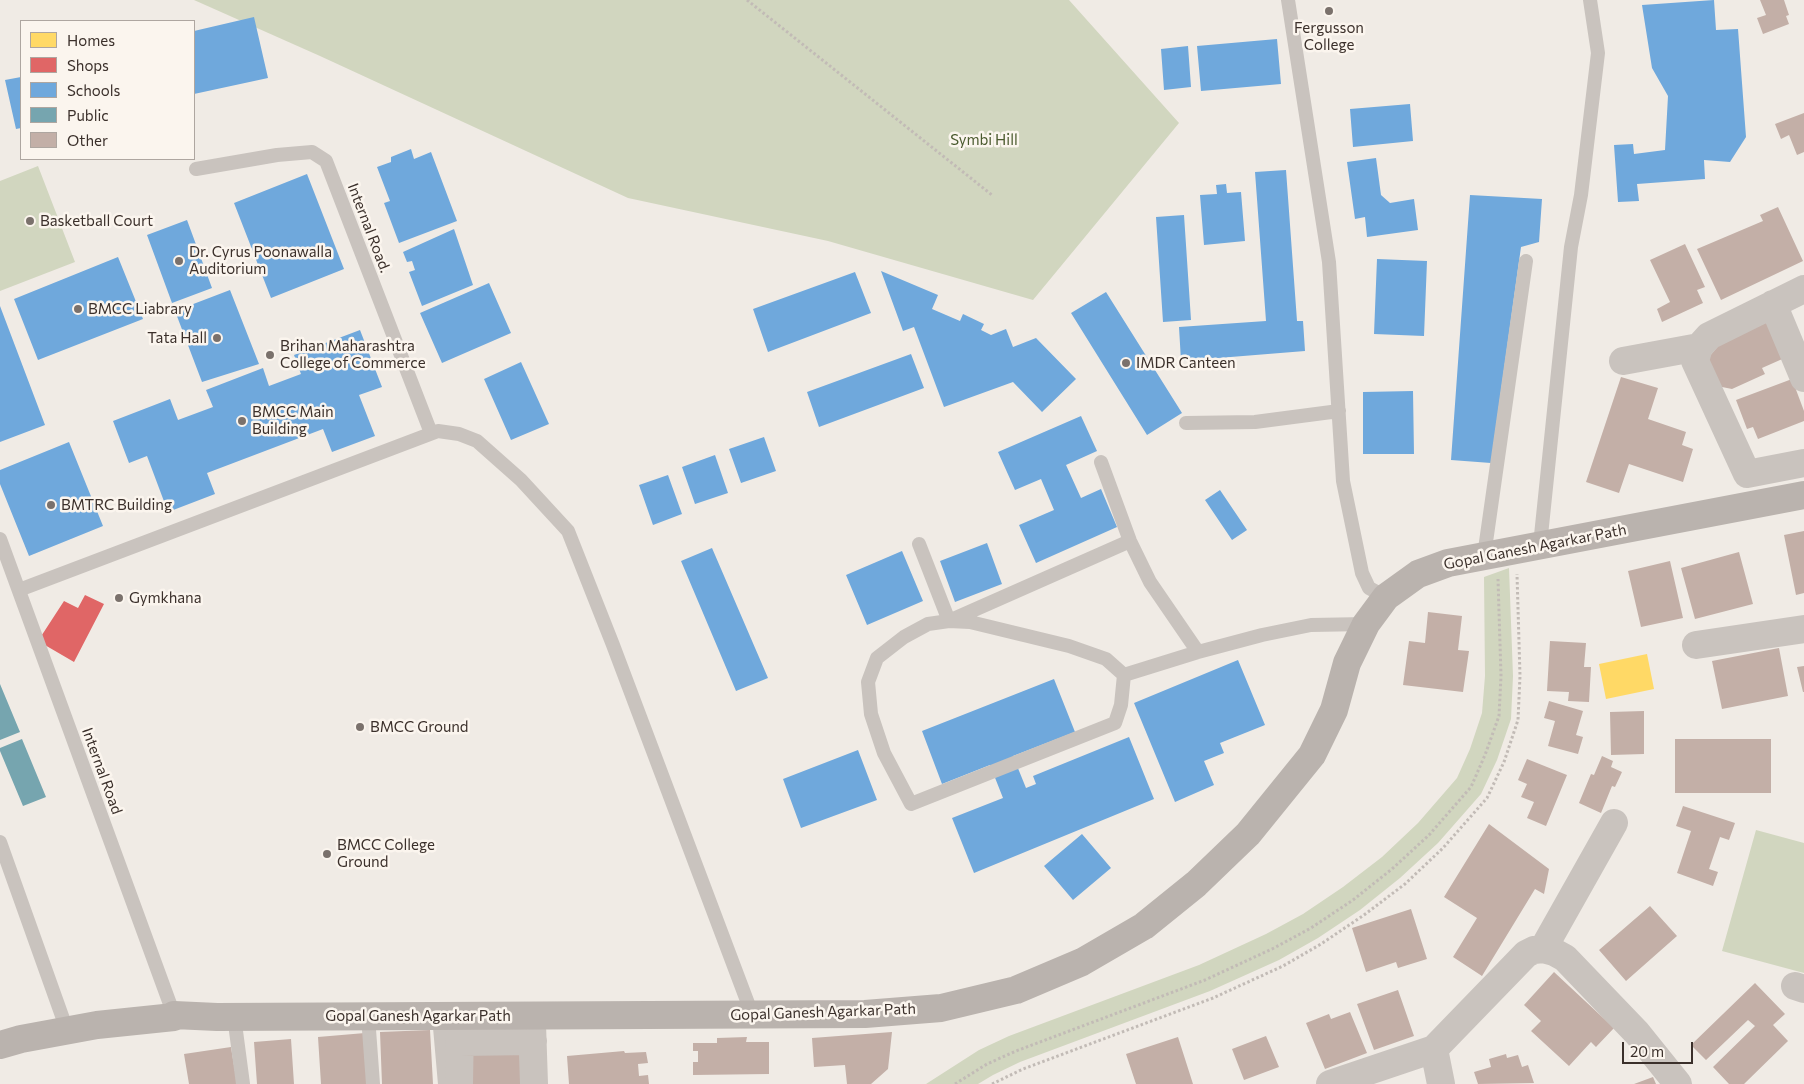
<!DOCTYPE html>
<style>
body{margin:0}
#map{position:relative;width:1804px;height:1084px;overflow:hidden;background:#f0ebe5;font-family:Commissioner,sans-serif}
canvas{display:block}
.legend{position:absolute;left:20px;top:20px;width:175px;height:140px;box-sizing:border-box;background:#fbf5ee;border:1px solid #aea6a0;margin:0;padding:6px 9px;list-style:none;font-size:15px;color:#3b302b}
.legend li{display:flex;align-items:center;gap:10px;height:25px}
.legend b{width:25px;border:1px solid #aea6a0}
.scale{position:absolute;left:1622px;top:1042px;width:71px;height:22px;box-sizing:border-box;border:2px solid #3b302b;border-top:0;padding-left:6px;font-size:15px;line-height:18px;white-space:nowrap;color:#3b302b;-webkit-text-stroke:4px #fbf5ee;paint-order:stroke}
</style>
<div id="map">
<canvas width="1804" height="1084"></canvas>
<ul class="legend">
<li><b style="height:14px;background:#ffd966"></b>Homes</li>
<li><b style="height:14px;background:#e06666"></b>Shops</li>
<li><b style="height:14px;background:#6fa8dc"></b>Schools</li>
<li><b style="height:14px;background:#76a5af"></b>Public</li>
<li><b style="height:14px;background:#c3afa7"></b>Other</li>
</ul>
<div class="scale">20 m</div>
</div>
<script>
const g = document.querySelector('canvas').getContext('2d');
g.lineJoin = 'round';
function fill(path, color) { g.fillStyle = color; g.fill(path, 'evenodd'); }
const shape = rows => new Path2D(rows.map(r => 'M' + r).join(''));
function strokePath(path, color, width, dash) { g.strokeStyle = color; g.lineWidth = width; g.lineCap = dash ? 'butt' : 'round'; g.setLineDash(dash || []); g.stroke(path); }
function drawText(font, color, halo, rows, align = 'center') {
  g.font = font + ' Commissioner,sans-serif'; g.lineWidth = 5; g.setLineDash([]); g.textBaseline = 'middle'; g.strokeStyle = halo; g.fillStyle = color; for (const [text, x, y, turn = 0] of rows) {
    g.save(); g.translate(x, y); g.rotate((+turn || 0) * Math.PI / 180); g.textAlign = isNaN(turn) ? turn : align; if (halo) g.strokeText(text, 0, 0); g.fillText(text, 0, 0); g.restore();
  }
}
fill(shape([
 [194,0,1069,0,1179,123,1033,300,828,241,628,198,320,56],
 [38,166,75,262,0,291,0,181],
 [1509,568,1513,676,1511,719,1497,760,1481,794,1438,843,1400,878,1360,910,1318,938,1279,960,1210,991,1020,1062,993,1075,978,1084,926,1084,979,1050,1009,1036,1199,965,1266,934,1303,914,1343,887,1382,857,1418,823,1457,778,1470,749,1482,713,1485,676,1484,577],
 [1756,830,1804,843,1804,973,1722,951]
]), '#d1d6bf');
fill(shape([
 [1647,654,1654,689,1606,699,1599,664]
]), '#ffd966');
fill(shape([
 [85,595,104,604,74,662,38,641,64,601,78,608]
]), '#e06666');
fill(shape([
 [1714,0,1716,30,1738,29,1746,137,1730,162,1704,160,1705,179,1637,184,1639,201,1618,202,1614,145,1633,144,1634,154,1665,150,1668,96,1652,68,1642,5],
 [254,17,268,78,194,94,194,31],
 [1277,39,1281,84,1201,91,1197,46],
 [1188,46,1191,87,1164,90,1161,49],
 [21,77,21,128,16,129,5,80],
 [1410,104,1413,141,1353,147,1350,109],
 [411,149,414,159,431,152,457,221,399,243,384,203,390,201,377,167,391,162,391,157],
 [1376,158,1381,195,1390,203,1414,199,1418,230,1367,237,1365,217,1355,219,1347,162],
 [1286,170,1297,321,1303,321,1305,351,1181,361,1179,327,1266,321,1255,172],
 [307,174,344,269,271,298,234,203],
 [1226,184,1227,193,1241,192,1245,241,1204,245,1200,195,1217,194,1216,185],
 [1470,195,1542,199,1539,242,1521,247,1491,463,1451,460],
 [1184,215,1191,320,1163,322,1156,217],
 [187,220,212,288,172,303,147,235],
 [454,229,473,285,422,306,409,272,415,270,412,261,407,262,403,252],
 [118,257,143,319,38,360,14,299],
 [1377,259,1427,261,1424,336,1374,334],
 [881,271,938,295,932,309,960,321,963,314,984,324,981,330,991,335,1006,329,1013,347,1036,338,1076,379,1042,412,1013,382,944,407,914,327,903,331],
 [855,272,871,313,768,352,753,309],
 [489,283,511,333,442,363,420,313],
 [230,290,259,364,202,382,175,311],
 [1106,292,1182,413,1147,435,1071,313],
 [0,306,45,425,0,442],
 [360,330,382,387,359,395,375,436,332,452,323,429,207,473,215,494,168,512,147,456,129,463,113,421,170,399,178,420,213,407,206,390,263,368,269,386,301,374,294,355],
 [911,354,924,388,819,427,807,392],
 [521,362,549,424,511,440,484,379],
 [1413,391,1414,454,1363,454,1363,392],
 [1081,416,1097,451,1066,465,1081,498,1101,489,1117,527,1036,563,1019,525,1054,510,1041,479,1015,490,998,452],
 [764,437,776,471,741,483,729,449],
 [69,442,103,526,29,556,0,484,0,470],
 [715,455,728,493,695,504,682,467],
 [668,475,682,514,653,525,639,485],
 [1220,490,1247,530,1232,540,1205,500],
 [987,543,1002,584,955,602,940,561],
 [712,548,768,678,736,691,681,561],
 [902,551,923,601,867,625,846,575],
 [1238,660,1265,725,1220,743,1224,753,1204,761,1214,785,1175,802,1134,703],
 [1054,679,1075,732,1013,756,1026,788,1036,784,1033,776,1129,737,1154,799,974,873,952,818,1003,798,990,765,942,784,922,731],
 [858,750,877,800,801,828,783,779],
 [1082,834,1111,868,1073,900,1044,866]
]), '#6fa8dc');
fill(shape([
 [0,684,20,732,0,740],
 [22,739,46,797,23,806,0,751,0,748]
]), '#76a5af');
fill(shape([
 [1760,0,1784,0,1789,15,1786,16,1789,24,1763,34,1757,18,1766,15],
 [1804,113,1804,152,1797,155,1789,135,1781,139,1775,124],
 [1778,207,1803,261,1721,300,1697,249,1763,221,1760,215],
 [1685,244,1705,287,1697,290,1703,303,1662,322,1657,309,1670,302,1650,260],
 [1772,320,1789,356,1762,368,1765,374,1732,389,1717,386,1708,358,1720,344],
 [1621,377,1658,388,1648,419,1686,432,1682,445,1693,449,1683,482,1629,464,1619,493,1586,482],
 [1792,379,1804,411,1804,421,1758,439,1753,427,1747,429,1736,400],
 [1804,531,1804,593,1796,595,1784,535],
 [1739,552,1753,604,1695,619,1681,568],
 [1670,561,1683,618,1641,627,1628,571],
 [1428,612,1462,616,1458,650,1469,651,1463,692,1403,685,1409,641,1425,643],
 [1550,641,1586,643,1584,667,1591,667,1589,702,1568,701,1569,692,1547,691],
 [1779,648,1788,696,1722,709,1712,661],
 [1804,666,1804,692,1803,692,1797,667],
 [1549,701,1583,711,1576,735,1583,737,1578,754,1548,746,1555,721,1544,718],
 [1644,711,1644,754,1611,755,1610,712],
 [1675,739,1771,739,1771,793,1675,793],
 [1602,756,1613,761,1611,767,1622,772,1615,787,1612,786,1601,813,1579,803,1591,774,1594,775],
 [1527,759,1567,775,1546,826,1527,818,1534,802,1521,797,1527,784,1518,780],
 [1683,806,1735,823,1729,840,1720,837,1709,869,1718,872,1713,886,1677,873,1691,831,1676,826],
 [1489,824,1549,869,1544,894,1535,889,1482,976,1453,957,1477,918,1444,897],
 [1650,906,1677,936,1626,981,1599,950],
 [1411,909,1427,959,1398,968,1396,962,1366,972,1352,928],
 [1554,972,1614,1028,1596,1047,1591,1042,1569,1066,1531,1031,1541,1021,1524,1005],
 [1755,983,1785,1014,1773,1025,1788,1041,1744,1084,1729,1084,1713,1067,1755,1026,1748,1020,1706,1060,1691,1045],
 [1398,990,1414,1036,1374,1050,1357,1004],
 [1350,1012,1367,1053,1325,1069,1306,1023,1329,1014,1331,1019],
 [430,1030,433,1084,382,1084,380,1032],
 [892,1032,888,1069,871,1084,847,1084,845,1065,814,1067,812,1038],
 [365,1033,368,1084,321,1084,318,1037],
 [1266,1036,1279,1067,1244,1080,1232,1049],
 [747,1037,746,1042,769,1042,769,1074,693,1075,693,1062,698,1062,698,1051,693,1051,693,1043,717,1043,717,1038],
 [1178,1037,1193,1084,1136,1084,1126,1054],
 [291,1039,294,1084,257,1084,254,1042],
 [231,1047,237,1084,189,1084,184,1054],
 [461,1048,528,1053,528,1084,462,1084],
 [624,1051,625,1053,646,1052,648,1063,638,1064,639,1076,648,1075,649,1084,569,1084,567,1056],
 [1506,1054,1507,1058,1518,1055,1522,1067,1528,1065,1534,1083,1478,1084,1474,1072,1491,1067,1489,1059],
 [1653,1077,1656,1084,1634,1084]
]), '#c3afa7');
strokePath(shape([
 [747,0,992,195],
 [955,1084,987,1064,1016,1051,1205,980,1274,948,1311,928,1353,900,1392,869,1429,835,1471,787,1485,755,1499,716,1501,676,1498,579],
 [992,1084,1023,1069,1213,998,1283,966,1321,944,1364,915,1405,884,1443,848,1487,798,1504,762,1518,720,1520,676,1517,574]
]), '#c2bbb6', 3, [2.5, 2.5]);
strokePath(shape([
 [1288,0,1329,262,1343,481,1362,573,1369,588,1386,597],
 [196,169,277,155,312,152,326,161,431,433],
 [1186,423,1255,422,1339,411],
 [1101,462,1130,541,1150,582,1198,652],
 [0,539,174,1015],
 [919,544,949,621,1130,541],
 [1540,545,1571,247,1581,195,1598,53,1590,0],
 [1484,556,1526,261],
 [19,590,438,431,459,434,477,441,521,480,568,531,613,645,752,1014],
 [949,621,970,622,1069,646,1106,659,1124,675,1121,705,1115,723,911,804,884,753,871,714,868,682,877,658,904,637,928,624,949,621],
 [1124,675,1198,652,1262,635,1311,625,1366,624],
 [0,842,67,1030],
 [234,1016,243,1084],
 [368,1016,373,1084],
 [439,1016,445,1084]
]), '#c9c3be', 14);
strokePath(shape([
 [1804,289,1709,336,1699,347,1695,361,1747,474,1804,463],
 [1773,304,1804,378],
 [1623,361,1699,347],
 [1696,645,1804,629],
 [1543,949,1614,823],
 [1795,986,1804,989],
 [532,1024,534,1084],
 [459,1042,533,1041],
 [1434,1049,1441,1084],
 [459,1084,460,1023],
 [1330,1084,1434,1049,1526,954,1534,950,1543,949,1554,952,1565,958,1637,1033,1678,1084]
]), '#c9c3be', 28);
strokePath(shape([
 [0,1045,21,1039,97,1025,174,1017,174,1015,217,1017,865,1014,941,1008,1016,990,1082,962,1144,926,1196,884,1248,834,1312,755,1334,710,1347,663,1366,624,1386,597,1418,574,1448,563,1804,495]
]), '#bab3ae', 28);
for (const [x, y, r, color] of [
 [1329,11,5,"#7a716c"],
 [30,221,5,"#7a716c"],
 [179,261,5,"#7a716c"],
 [78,309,5,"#7a716c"],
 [217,338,5,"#7a716c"],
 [270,355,5,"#7a716c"],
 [1126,363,5,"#7a716c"],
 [242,421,5,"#7a716c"],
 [51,505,5,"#7a716c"],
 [119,598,5,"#7a716c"],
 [360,727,5,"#7a716c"],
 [327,854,5,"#7a716c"]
]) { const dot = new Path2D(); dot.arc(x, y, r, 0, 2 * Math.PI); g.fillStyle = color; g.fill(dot); strokePath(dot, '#fbf5ee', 2); }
drawText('15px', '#3b302b', '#fbf5ee', [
 ["Fergusson",1329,28,"center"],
 ["College",1329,45,"center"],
 ["Basketball Court",40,221],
 ["Dr. Cyrus Poonawalla",189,252],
 ["Auditorium",189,269],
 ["BMCC Liabrary",88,309],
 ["Tata Hall",207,338,"right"],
 ["Brihan Maharashtra",280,346],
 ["College of Commerce",280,363],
 ["IMDR Canteen",1136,363],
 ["BMCC Main",252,412],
 ["Building",252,429],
 ["BMTRC Building",61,505],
 ["Gymkhana",129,598],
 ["BMCC Ground",370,727],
 ["BMCC College",337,845],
 ["Ground",337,862]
], 'left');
drawText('15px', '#4a5a2e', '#fbf5ee', [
 ["Symbi Hill",984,140]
]);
drawText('15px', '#3b302b', '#fbf5ee', [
 ["Internal Road.",369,228,69],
 ["Gopal Ganesh Agarkar Path",1535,547,-11],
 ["Internal Road",102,771,70],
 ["Gopal Ganesh Agarkar Path",823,1012,-2],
 ["Gopal Ganesh Agarkar Path",418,1016]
]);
</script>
